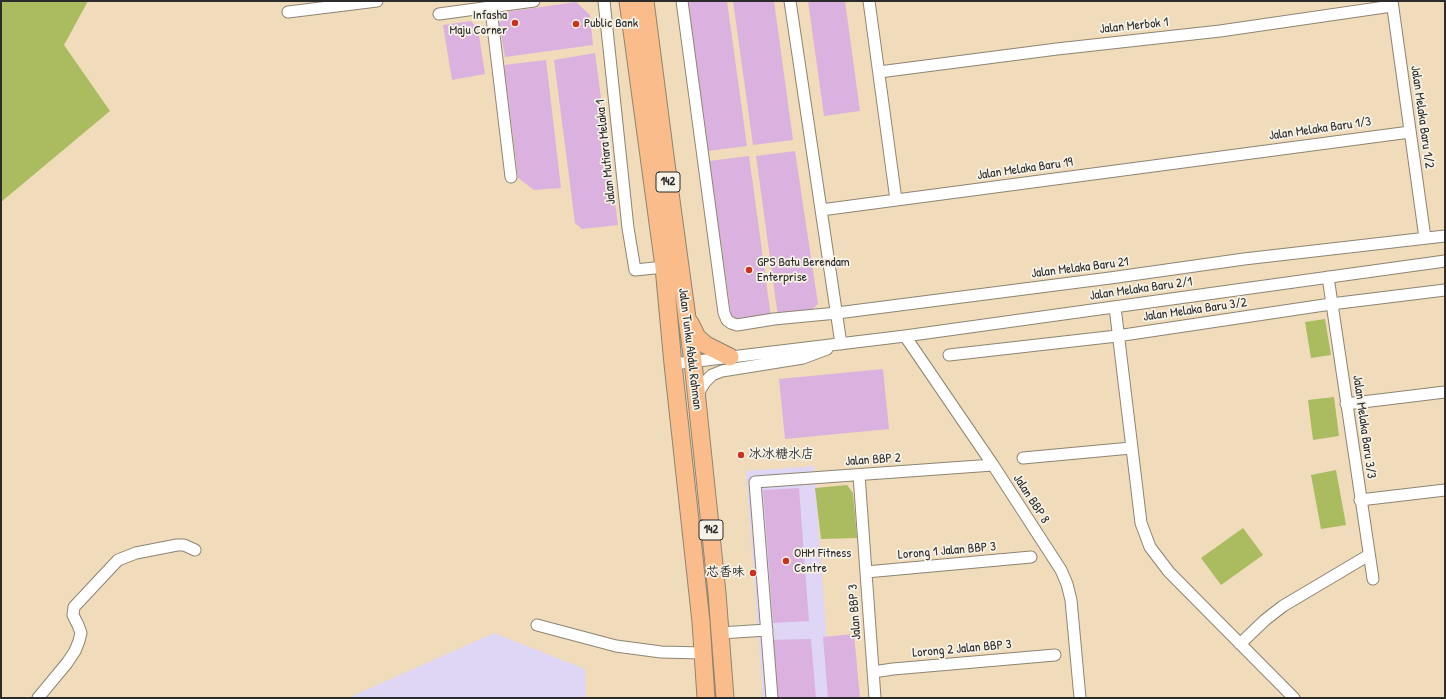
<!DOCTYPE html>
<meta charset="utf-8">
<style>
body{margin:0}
#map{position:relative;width:1446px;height:699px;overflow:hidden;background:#f0dcba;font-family:"Patrick Hand",sans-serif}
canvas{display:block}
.frame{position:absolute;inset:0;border:2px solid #2b2b2b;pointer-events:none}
</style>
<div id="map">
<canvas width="1446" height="699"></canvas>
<div class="frame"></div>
</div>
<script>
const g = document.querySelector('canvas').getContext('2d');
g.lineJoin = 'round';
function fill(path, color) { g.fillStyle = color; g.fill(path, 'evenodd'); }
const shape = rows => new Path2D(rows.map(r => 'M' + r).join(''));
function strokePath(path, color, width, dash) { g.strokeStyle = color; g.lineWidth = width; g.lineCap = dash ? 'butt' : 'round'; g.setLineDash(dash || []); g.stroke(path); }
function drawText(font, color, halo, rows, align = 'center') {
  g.font = font + ' "Patrick Hand","LXGW WenKai TC",sans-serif'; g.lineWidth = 3.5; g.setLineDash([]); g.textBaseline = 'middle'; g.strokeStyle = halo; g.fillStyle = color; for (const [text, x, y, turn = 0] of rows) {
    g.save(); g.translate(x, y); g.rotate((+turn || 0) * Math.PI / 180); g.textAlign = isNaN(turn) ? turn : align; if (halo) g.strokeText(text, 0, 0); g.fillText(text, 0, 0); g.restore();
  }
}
fill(shape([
 [814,466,831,698,763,698,746,471],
 [494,633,585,669,586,698,348,698]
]), '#dfd5f5');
fill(shape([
 [1,1,88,1,64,45,110,111,1,202],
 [1325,319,1331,355,1311,358,1305,322],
 [1334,397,1339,436,1313,440,1308,400],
 [1336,470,1346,525,1321,529,1311,475],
 [847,485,853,493,857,538,821,539,815,488],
 [1243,528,1263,555,1221,585,1201,558]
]), '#abbb5f');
fill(shape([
 [686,1,727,1,747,146,708,151],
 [733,1,774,1,793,140,753,145],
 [808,1,845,1,860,111,824,116],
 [576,2,590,15,593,45,505,57,499,23,506,12],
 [471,21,478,29,485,74,452,80,443,25],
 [595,53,618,225,582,229,575,223,554,60],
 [546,60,561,188,534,190,518,178,504,65],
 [795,151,818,304,810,312,778,317,756,156],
 [749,156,771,317,737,321,731,314,709,161],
 [883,369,889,429,785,439,779,379],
 [799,488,809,621,773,623,763,490],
 [854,634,860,698,828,698,823,637],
 [811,639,816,698,776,698,771,640]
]), '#dbb2df');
const street = shape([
 [490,1,511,177],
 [604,1,628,228,635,270,664,267],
 [682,1,724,313,727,320,731,323,737,325,774,319,837,313,1110,278,1244,259,1445,236],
 [790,1,841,344],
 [869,1,896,200],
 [1392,1,1425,238],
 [288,12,377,1],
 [439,14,534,1],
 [879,72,1057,49,1220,31,1392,6],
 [821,210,1410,132],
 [1328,277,1373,579],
 [1115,307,1141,523,1150,547,1169,572,1294,698],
 [905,336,993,465,1061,570,1067,584,1071,600,1080,698],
 [949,355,1117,336,1331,304,1445,290],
 [673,364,905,336,1445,261],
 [699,397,700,390,705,382,712,375,722,371,803,358,827,349],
 [1346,404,1445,392],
 [1023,458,1131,448],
 [859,475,875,698],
 [1360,500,1445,490],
 [866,572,1031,557],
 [537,625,616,646,661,652,703,653],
 [720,633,767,630],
 [1240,644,1265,620,1283,606,1369,555],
 [873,672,893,669,1055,655],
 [38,698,67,663,75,651,79,641,81,633,78,625,73,615,74,607,118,560,136,553,177,545,184,545,195,550],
 [772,698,755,482,993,465]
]);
const primary = shape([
 [628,1,664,267,673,364,701,622,706,698],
 [645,1,665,156,693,362,717,593,725,698],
 [690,323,697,337,706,345,730,357]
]);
strokePath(street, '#8e8472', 13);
strokePath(primary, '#8e8472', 19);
strokePath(street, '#fff', 11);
strokePath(primary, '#f9bc8a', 17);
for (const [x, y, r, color] of [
 [515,23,4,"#c8321e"],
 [576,24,4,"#c8321e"],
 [749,270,4,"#c8321e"],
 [741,455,4,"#c8321e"],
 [786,561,4,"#c8321e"],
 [753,573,4,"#c8321e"]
]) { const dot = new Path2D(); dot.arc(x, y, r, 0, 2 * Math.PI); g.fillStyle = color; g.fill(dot); strokePath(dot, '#f7f3e8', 1.5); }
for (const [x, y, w] of [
 [668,182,24],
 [711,530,24]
]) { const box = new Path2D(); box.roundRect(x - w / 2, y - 10, w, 20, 3); g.fillStyle = '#f7f3e8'; g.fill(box); strokePath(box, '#2b2b2b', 1); }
drawText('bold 12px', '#2b2b2b', null, [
 ["142",668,182],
 ["142",711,530]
]);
drawText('13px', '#2b2b2b', '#f7f3e8', [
 ["Infasha",507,16,"right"],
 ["Maju Corner",507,31,"right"],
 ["Public Bank",584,24],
 ["GPS Batu Berendam",757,263],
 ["Enterprise",757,278],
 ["冰冰糖水店",749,455],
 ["OHM Fitness",794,554],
 ["Centre",794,569],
 ["芯香味",745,573,"right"]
], 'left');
drawText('13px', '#2b2b2b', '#f7f3e8', [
 ["Jalan Merbok 1",1134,26,-6],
 ["Jalan Melaka Baru 1/2",1422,117,82],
 ["Jalan Melaka Baru 1/3",1320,129,-8],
 ["Jalan Mutiara Melaka 1",606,152,-96],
 ["Jalan Melaka Baru 19",1025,169,-8],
 ["Jalan Melaka Baru 21",1080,268,-7],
 ["Jalan Melaka Baru 2/1",1141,289,-8],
 ["Jalan Melaka Baru 3/2",1195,310,-8],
 ["Jalan Tunku Abdul Rahman",690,349,83],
 ["Jalan Melaka Baru 3/3",1364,427,82],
 ["Jalan BBP 2",873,460,-4],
 ["Jalan BBP 8",1031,499,57],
 ["Lorong 1 Jalan BBP 3",947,551,-5],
 ["Jalan BBP 3",855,612,-94],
 ["Lorong 2 Jalan BBP 3",962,649,-5]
]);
</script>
